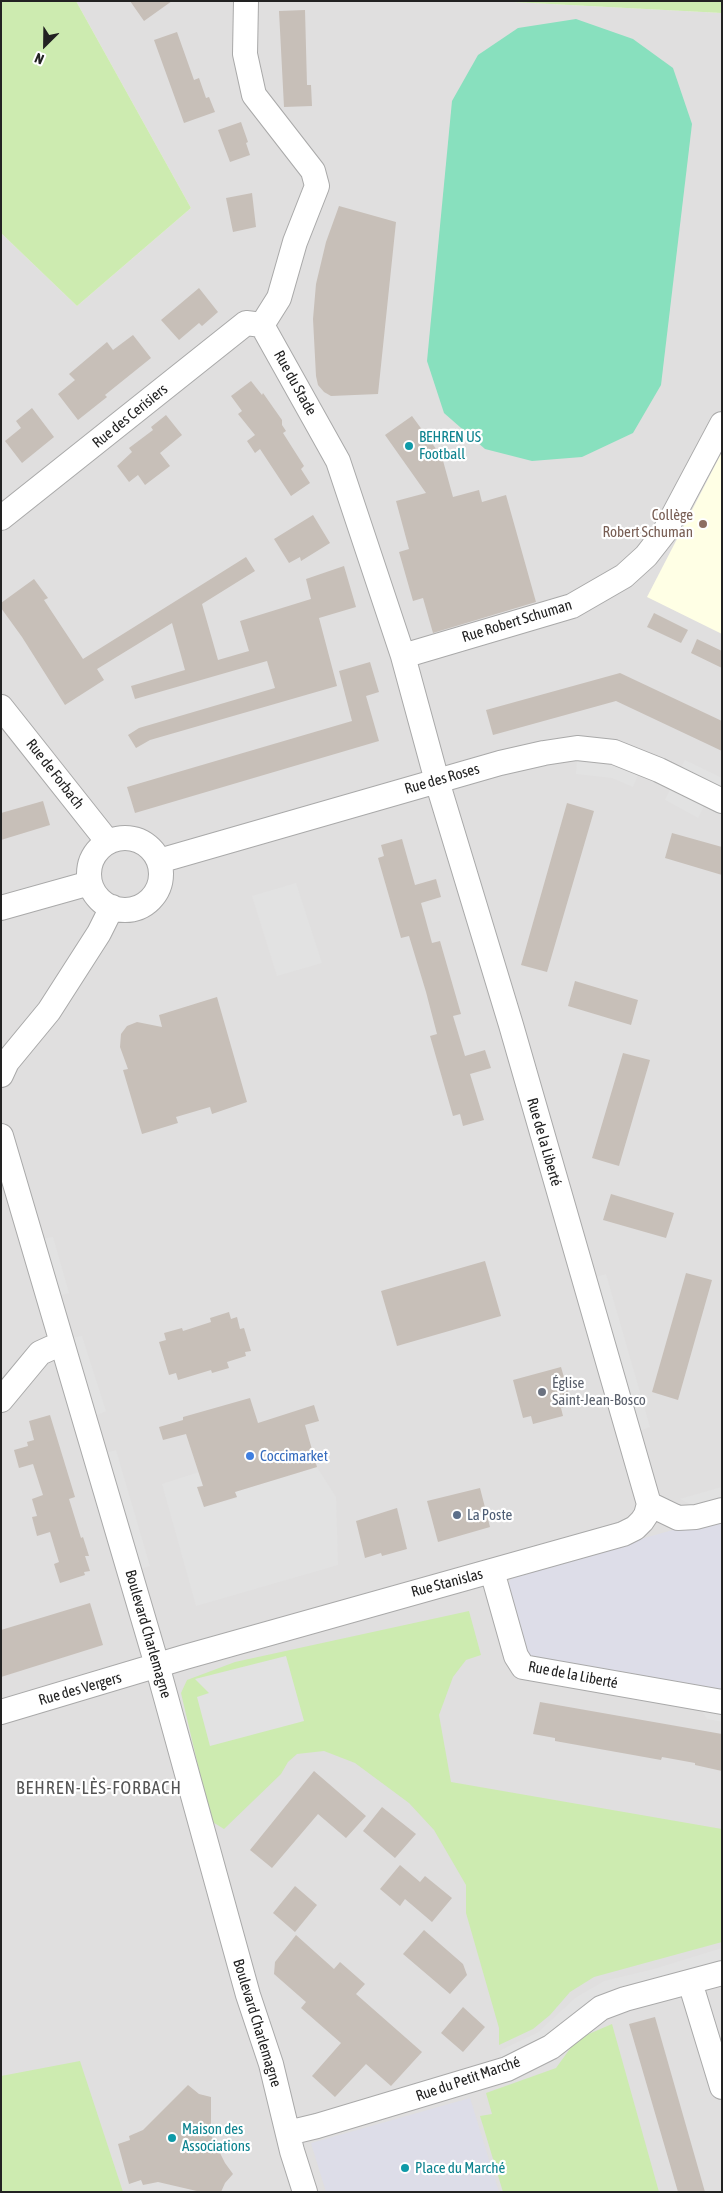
<!DOCTYPE html>
<meta charset="utf-8">
<style>
body{margin:0}
#map{position:relative;width:723px;height:2193px;overflow:hidden;background:#f2efe9;font-family:"Asap Condensed",sans-serif}
canvas{display:block}
.frame{position:absolute;inset:0;border:2px solid #222;pointer-events:none}
.north{position:absolute;left:20px;top:20px;width:50px;height:50px;-webkit-text-stroke:4px #fff;paint-order:stroke;rotate:203deg;font-size:14px;font-weight:700;line-height:20px;text-align:center;color:#222}
.north::after{content:'';display:block;margin:auto;width:18px;height:22px;background:#222;clip-path:polygon(50% 0,100% 100%,50% 72%,0 100%)}
</style>
<div id="map">
<canvas width="723" height="2193"></canvas>
<div class="frame"></div>
<div class="north">N</div>
</div>
<script>
const g = document.querySelector('canvas').getContext('2d');
g.lineJoin = 'round';
function fill(path, color) { g.fillStyle = color; g.fill(path, 'evenodd'); }
const shape = rows => new Path2D(rows.map(r => 'M' + r).join(''));
function strokePath(path, color, width, dash) { g.strokeStyle = color; g.lineWidth = width; g.lineCap = dash ? 'butt' : 'round'; g.setLineDash(dash || []); g.stroke(path); }
function drawText(font, color, halo, rows, align = 'center') {
  g.font = font + ' "Asap Condensed",sans-serif'; g.lineWidth = 4.5; g.setLineDash([]); g.textBaseline = 'middle'; g.strokeStyle = halo; g.fillStyle = color; for (const [text, x, y, turn = 0] of rows) {
    g.save(); g.translate(x, y); g.rotate((+turn || 0) * Math.PI / 180); g.textAlign = isNaN(turn) ? turn : align; if (halo) g.strokeText(text, 0, 0); g.fillText(text, 0, 0); g.restore();
  }
}
fill(shape([
 [76,1,494,1,722,13,722,2192,1,2192,1,233,77,306,191,208]
]), '#e0dfdf');
fill(shape([
 [722,452,722,634,647,597]
]), '#ffffe5');
fill(shape([
 [1,1,76,1,191,208,77,306,1,233],
 [494,1,722,1,722,13],
 [469,1611,481,1655,466,1660,453,1677,439,1715,451,1782,722,1829,722,1942,594,1977,570,1992,550,2015,533,2029,499,2045,499,2028,466,1913,466,1885,434,1830,409,1803,355,1763,324,1751,297,1754,288,1762,281,1774,224,1829,211,1821,181,1693,187,1680,235,1662],
 [612,2024,659,2192,503,2192,480,2116,492,2114,486,2093,556,2068,577,2039],
 [80,2061,123,2192,1,2192,1,2076]
]), '#cdebb0');
fill(shape([
 [576,19,633,39,673,68,692,124,661,385,633,433,582,457,532,461,485,449,444,413,427,361,452,101,478,55,518,28]
]), '#88e0be');
fill(shape([
 [577,760,613,764,639,773,633,787,612,778,576,774],
 [685,760,722,778,722,792,713,789,698,818,665,800],
 [296,883,322,963,277,976,252,896],
 [53,1237,69,1293,58,1296,41,1239],
 [606,1274,650,1427,637,1432,593,1278],
 [82,1336,106,1411,93,1417,68,1339],
 [116,1450,150,1566,138,1570,103,1454],
 [317,1467,336,1497,338,1565,196,1606,162,1484,199,1472,203,1485,197,1488,204,1507,237,1498,235,1492],
 [722,1487,722,1500,695,1507,680,1499],
 [286,1656,304,1721,210,1746,197,1697,209,1693,195,1679],
 [696,1702,722,1707,722,1722,707,1719],
 [722,1948,722,1973,625,1999,507,2069,499,2051,537,2033,575,1998,604,1981,654,1969]
]), '#e2e2e2');
fill(shape([
 [722,1516,722,1695,538,1663,524,1653,507,1592,509,1582,514,1575],
 [470,2098,499,2192,326,2192,311,2143]
]), '#dddde8');
fill(shape([
 [130,1,172,1,144,21],
 [305,10,307,85,311,85,312,106,284,107,279,11],
 [177,32,194,80,199,78,206,98,209,97,215,112,184,123,154,40],
 [241,122,248,142,246,143,250,155,230,162,218,130],
 [252,193,256,227,233,232,226,198],
 [339,206,396,222,378,394,331,396,324,392,318,385,316,376,313,319,316,284,326,242],
 [199,288,218,312,202,326,199,323,179,340,161,320],
 [133,335,151,358,105,395,107,397,78,420,58,394,75,380,69,374,107,342,113,350],
 [251,381,262,395,263,393,282,420,282,425,286,431,283,433,304,466,301,469,310,483,291,496,260,449,255,453,247,441,255,435,238,414,242,411,231,396],
 [32,408,54,437,22,463,5,441,21,428,16,421],
 [166,415,182,435,160,453,170,466,145,485,138,475,129,482,117,466,132,452,129,448,153,430,151,427],
 [412,416,442,457,453,497,479,490,482,502,506,495,536,602,433,633,423,598,413,601,399,552,409,549,396,501,426,493,385,435],
 [313,515,330,543,301,561,300,557,289,563,274,539],
 [246,557,255,571,202,604,218,660,249,651,240,621,311,599,306,579,344,566,356,607,319,618,337,686,150,740,136,748,128,735,139,728,275,688,267,661,135,699,131,686,185,670,172,623,97,669,104,680,65,705,22,637,1,608,1,603,34,579,48,598,44,600,83,659],
 [654,613,688,630,681,643,647,627],
 [697,639,722,651,722,668,691,653],
 [370,662,379,692,366,696,379,741,135,813,127,787,352,721,339,671],
 [620,673,722,721,722,751,616,701,493,735,486,710],
 [43,801,50,825,1,840,1,813],
 [567,803,594,811,547,972,521,965],
 [672,833,722,847,722,875,665,858],
 [402,839,415,885,436,879,441,897,421,903,432,943,440,941,461,1014,453,1016,465,1056,485,1050,491,1068,470,1074,484,1120,463,1126,460,1114,453,1116,430,1036,437,1034,426,992,409,936,401,938,378,858,384,856,381,845],
 [575,981,638,1000,631,1025,568,1006],
 [217,997,247,1102,212,1114,210,1107,176,1117,178,1123,142,1134,123,1070,128,1069,120,1047,121,1034,127,1026,137,1022,162,1027,159,1015],
 [623,1053,650,1060,619,1166,592,1158],
 [611,1194,674,1213,666,1238,603,1220],
 [485,1261,501,1316,397,1346,381,1291],
 [686,1273,712,1280,678,1400,652,1392],
 [229,1312,231,1319,237,1317,240,1329,244,1328,251,1351,245,1352,246,1356,227,1362,229,1368,212,1373,211,1370,178,1380,176,1373,169,1375,159,1342,166,1340,164,1333,182,1328,183,1331,211,1322,210,1318],
 [561,1367,572,1405,561,1408,563,1416,533,1424,531,1416,523,1418,513,1380],
 [250,1398,258,1423,314,1405,319,1421,305,1425,317,1467,235,1492,237,1497,204,1507,197,1487,203,1486,186,1434,163,1440,159,1427,183,1420,183,1417],
 [50,1415,75,1497,69,1499,81,1538,83,1537,89,1556,85,1556,90,1571,84,1572,85,1575,60,1583,54,1564,59,1562,50,1532,37,1536,32,1517,37,1516,32,1499,43,1495,33,1464,19,1468,14,1450,28,1446,27,1442,34,1440,29,1421],
 [480,1488,490,1527,438,1542,427,1501],
 [397,1508,407,1549,382,1556,381,1553,365,1558,356,1521],
 [90,1603,103,1645,1,1677,1,1630],
 [540,1702,722,1734,722,1771,695,1765,695,1763,662,1757,661,1760,555,1741,555,1738,533,1734],
 [314,1771,366,1816,346,1838,318,1814,272,1868,250,1850],
 [382,1807,416,1834,395,1858,363,1831],
 [400,1865,420,1882,425,1876,452,1898,432,1922,405,1899,400,1906,380,1889],
 [295,1886,317,1905,295,1932,273,1913],
 [424,1930,463,1964,467,1975,450,1994,403,1954],
 [296,1935,334,1969,340,1962,365,1984,356,1994,422,2052,391,2086,366,2064,335,2097,312,2076,341,2043,301,2008,306,2002,274,1974,275,1962],
 [463,2007,485,2027,463,2052,441,2033],
 [655,2017,705,2192,678,2192,629,2024],
 [188,2085,199,2094,211,2097,211,2135,225,2163,233,2174,225,2183,221,2192,201,2192,158,2182,143,2185,141,2180,129,2184,118,2144,130,2140,129,2136,143,2130]
]), '#c7bfb8');
const minor = shape([
 [1,518,246,323,262,325],
 [403,656,572,606,624,576,646,556,664,533,722,424],
 [1,707,108,842],
 '89 874a36 36 0 1 1 72 0a36 36 0 1 1-72 0Z',
 [159,861,500,763,544,753,577,748,614,752,659,770,722,801],
 [1,908,90,883],
 [1,1075,7,1062,49,1011,99,933,112,907],
 [1,1136,157,1665,248,1995,271,2064,292,2151,305,2192],
 [1,1400,40,1353,62,1343],
 [649,1504,678,1518,696,1517,722,1510],
 [492,1571,516,1656,523,1667,722,1702],
 [1,1712,185,1657,623,1534,635,1528,642,1521,646,1515,649,1504,511,1025,437,781,403,656,338,461,262,325,279,298,295,242,317,186,313,171,254,95,245,54,246,1],
 [690,1982,722,2087],
 [288,2133,317,2126,507,2069,551,2047,601,2008,625,1999,722,1973]
]);
strokePath(minor, '#a9a9a9', 26);
strokePath(minor, '#fff', 24);
for (const [x, y, r, color] of [
 [409,446,5,"#0f9aa8"],
 [703,524,5,"#8d6e63"],
 [542,1392,5,"#6b7280"],
 [250,1456,5,"#3f7fe0"],
 [457,1515,5,"#5c6f8a"],
 [172,2138,5,"#0f9aa8"],
 [405,2168,5,"#0f9aa8"]
]) { const dot = new Path2D(); dot.arc(x, y, r, 0, 2 * Math.PI); g.fillStyle = color; g.fill(dot); strokePath(dot, '#fff', 2); }
drawText('15px', '#222', '#fff', [
 ["Rue du Stade",295,383,61],
 ["Rue des Cerisiers",130,416,-39],
 ["Rue Robert Schuman",517,621,-17],
 ["Rue de Forbach",55,774,52],
 ["Rue des Roses",442,779,-16],
 ["Rue de la Liberté",544,1142,74],
 ["Rue Stanislas",447,1583,-15],
 ["Boulevard Charlemagne",148,1634,74],
 ["Rue de la Liberté",573,1675,11],
 ["Rue des Vergers",80,1689,-16],
 ["Boulevard Charlemagne",257,2023,73],
 ["Rue du Petit Marché",468,2079,-19]
]);
drawText('15px', '#0d838f', '#fff', [
 ["BEHREN US",419,437],
 ["Football",419,454],
 ["Maison des",182,2129],
 ["Associations",182,2146],
 ["Place du Marché",415,2168]
], 'left');
drawText('15px', '#785e54', '#fff', [
 ["Collège",693,515],
 ["Robert Schuman",693,532]
], 'right');
drawText('15px', '#5b616d', '#fff', [
 ["Église",552,1383],
 ["Saint-Jean-Bosco",552,1400]
], 'left');
drawText('15px', '#366cbe', '#fff', [
 ["Coccimarket",260,1456]
], 'left');
drawText('15px', '#4e5e75', '#fff', [
 ["La Poste",467,1515]
], 'left');
g.letterSpacing = '1px';
drawText('18px', '#555', '#fff', [
 ["BEHREN-LÈS-FORBACH",99,1788]
]);
g.letterSpacing = '0px';
</script>
